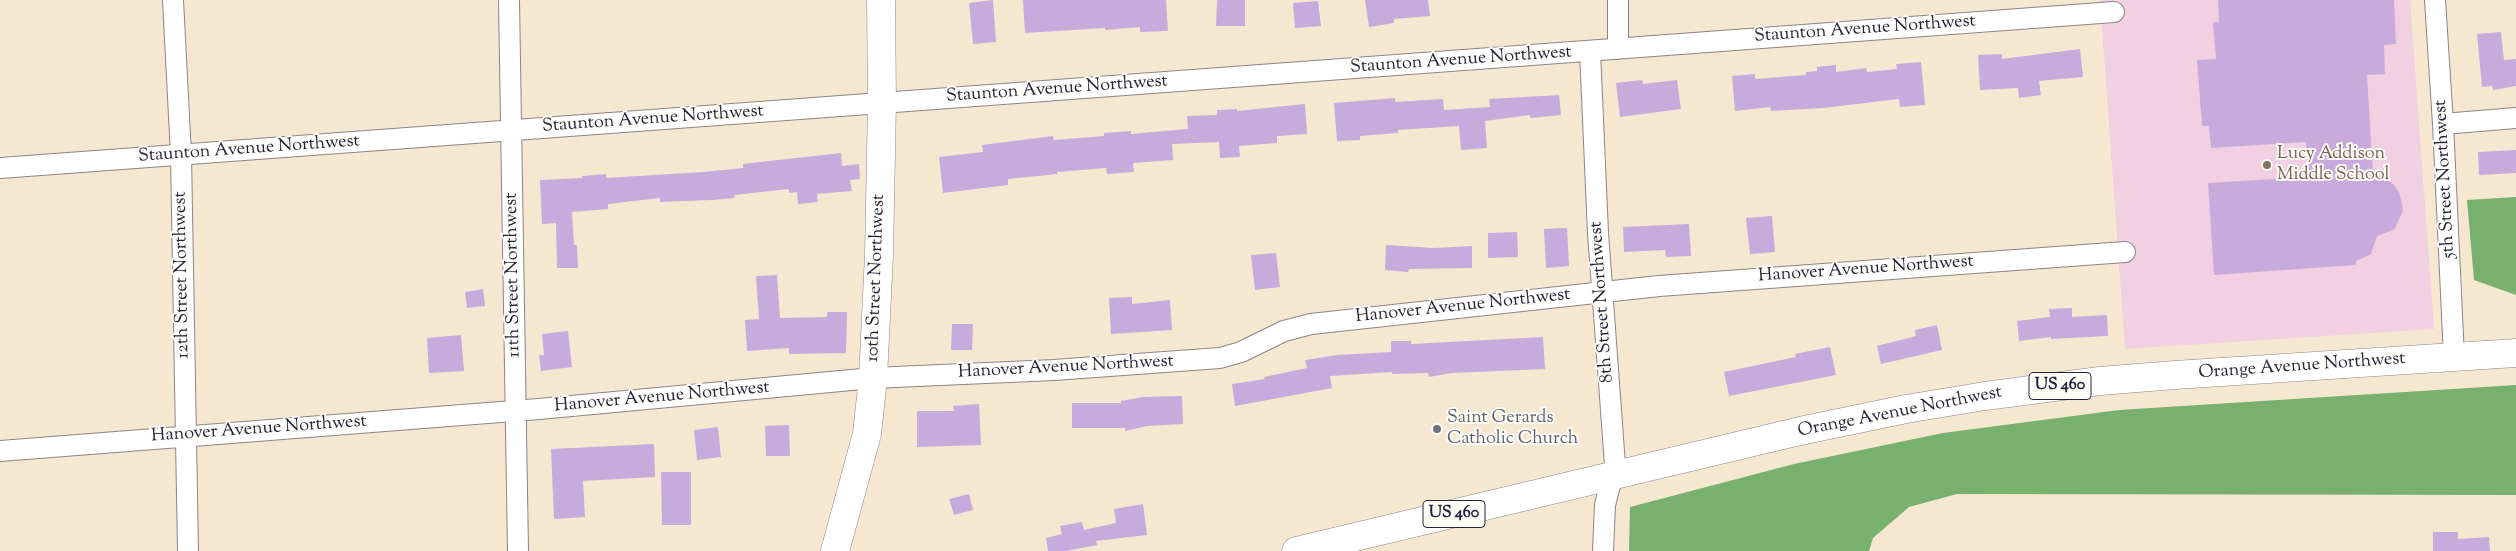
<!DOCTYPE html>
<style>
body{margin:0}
canvas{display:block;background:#f6e7d1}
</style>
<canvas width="2516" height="551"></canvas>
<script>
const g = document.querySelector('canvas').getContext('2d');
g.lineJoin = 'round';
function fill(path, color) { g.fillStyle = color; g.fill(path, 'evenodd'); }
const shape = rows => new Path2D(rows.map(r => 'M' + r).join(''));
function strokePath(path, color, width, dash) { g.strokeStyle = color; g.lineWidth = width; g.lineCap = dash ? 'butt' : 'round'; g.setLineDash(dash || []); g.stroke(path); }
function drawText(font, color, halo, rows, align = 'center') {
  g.font = font + ' "Sorts Mill Goudy",serif'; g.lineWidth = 4; g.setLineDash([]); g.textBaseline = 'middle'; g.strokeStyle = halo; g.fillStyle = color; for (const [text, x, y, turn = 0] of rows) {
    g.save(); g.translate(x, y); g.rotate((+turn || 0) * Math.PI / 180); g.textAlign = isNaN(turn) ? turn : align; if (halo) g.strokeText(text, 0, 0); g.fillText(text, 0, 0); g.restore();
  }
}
fill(shape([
 [2100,0,2410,0,2434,329,2125,349]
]), '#f1d0e2');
fill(shape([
 [2516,197,2516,295,2474,280,2467,200],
 [2516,385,2516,495,1957,494,1909,507,1873,538,1869,551,1629,551,1630,507,1794,464,1943,433,2119,410]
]), '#78b06e');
fill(shape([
 [993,0,996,42,973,44,969,3],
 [1023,0,1166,0,1168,31,1140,32,1140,27,1105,30,1105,28,1025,33],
 [1217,0,1245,0,1245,26,1216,26],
 [1365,0,1428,0,1430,16,1394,19,1394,23,1369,27],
 [2218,0,2394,0,2396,44,2384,45,2385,74,2367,75,2373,175,2384,177,2394,185,2399,192,2403,210,2395,229,2377,236,2371,254,2356,261,2356,265,2214,275,2208,183,2308,177,2306,142,2211,148,2209,126,2202,126,2197,60,2216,59,2213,22,2219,22],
 [1318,1,1321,26,1295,28,1293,3],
 [2501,32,2504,60,2516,59,2516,86,2493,90,2492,86,2482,87,2477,34],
 [2080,49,2083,77,2039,81,2041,95,2019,98,2018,88,1980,90,1978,55,2002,54,2002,59],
 [1921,62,1925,105,1900,107,1899,99,1823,108,1771,111,1770,107,1735,111,1732,76,1755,74,1755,79,1806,75,1806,72,1817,71,1817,67,1836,65,1836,72,1866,68,1867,72,1897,69,1896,64],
 [1642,80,1643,84,1677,80,1681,109,1620,117,1616,83],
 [1559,95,1561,115,1530,118,1530,115,1485,121,1487,148,1461,150,1459,126,1398,130,1398,133,1360,136,1360,140,1337,141,1334,103,1395,98,1395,102,1443,99,1444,110,1490,107,1489,99],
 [1305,104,1307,134,1277,136,1277,143,1239,146,1240,157,1220,158,1219,142,1172,144,1173,160,1133,163,1134,172,1107,174,1106,168,1057,172,1057,174,1008,179,1008,185,943,193,939,157,983,152,982,145,1053,136,1054,140,1104,136,1104,133,1131,131,1131,134,1188,129,1187,116,1217,115,1217,110,1237,109,1237,111],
 [2516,150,2516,173,2479,175,2478,152],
 [841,153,842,166,859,164,860,179,850,180,852,191,817,194,818,202,798,204,797,192,789,193,789,189,734,195,735,198,712,200,660,202,660,198,608,204,608,209,572,212,574,245,577,245,578,268,557,268,556,223,542,224,540,180,582,178,582,176,606,174,606,178,703,172,743,168,743,164],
 [1772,216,1775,252,1750,254,1746,218],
 [1689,224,1691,256,1666,257,1665,250,1624,252,1623,227],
 [1567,228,1569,266,1546,268,1544,229],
 [1517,232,1518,257,1488,258,1488,233],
 [1386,245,1434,248,1472,246,1472,268,1409,269,1408,272,1385,270],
 [1276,253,1280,287,1255,290,1251,255],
 [777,275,780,318,827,317,827,312,847,312,846,353,789,354,789,348,747,351,745,320,759,319,756,276],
 [483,289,485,306,467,308,465,292],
 [1132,297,1132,304,1170,300,1172,330,1111,334,1109,298],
 [2072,308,2072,317,2107,315,2108,336,2051,339,2051,337,2019,341,2017,321,2050,317,2049,309],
 [952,324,973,324,972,350,951,350],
 [1937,325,1942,350,1881,364,1877,346,1916,336,1915,330],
 [568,331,572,367,541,371,539,355,544,355,542,334],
 [461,335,464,371,429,373,427,338],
 [1543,337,1545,369,1451,373,1429,377,1428,373,1392,374,1392,372,1330,376,1332,388,1235,406,1232,384,1265,379,1264,377,1307,368,1305,360,1337,355,1391,352,1391,341,1411,341,1411,344],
 [1830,347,1836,375,1729,396,1724,372,1796,357,1795,354],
 [1182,396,1183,424,1147,426,1125,431,1125,428,1072,428,1072,403,1121,403,1121,401,1143,397],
 [979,404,981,445,917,447,917,411,954,411,953,406],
 [789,425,790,456,766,456,765,426],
 [718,427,721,457,697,460,694,430],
 [654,444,655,477,583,481,585,517,554,519,551,449],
 [661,472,691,472,691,525,662,525],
 [969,494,973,510,954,515,949,499],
 [1143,504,1147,535,1096,541,1097,545,1066,551,1048,551,1046,538,1062,534,1060,526,1082,522,1084,530,1116,523,1114,509],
 [2433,532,2458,532,2458,539,2489,537,2490,551,2433,551]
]), '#c9aadd');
const street = shape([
 [173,0,181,155,188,551],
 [509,0,518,551],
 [2435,0,2443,124,2454,357],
 [1618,49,1618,0],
 [1590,51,1598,233,1615,465,1605,505,1603,551],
 [2443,124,2516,118],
 [0,168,2114,12],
 [0,451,539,409,873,378,1054,370,1220,358,1241,352,1284,331,1311,324,1659,286,2125,252]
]);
const secondary = shape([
 [835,551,867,434,873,378,879,255,882,102,881,0]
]);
const primary = shape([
 [1296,551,1800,431,1906,409,1985,396,2100,381,2175,375,2516,353]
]);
strokePath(street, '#8c8486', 22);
strokePath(secondary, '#8c8486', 29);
strokePath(primary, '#8c8486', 29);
strokePath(street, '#fff', 20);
strokePath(secondary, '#fff', 28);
strokePath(primary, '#fff', 28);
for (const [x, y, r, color] of [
 [2267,165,5,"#8d6e63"],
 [1437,429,5,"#6b7280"]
]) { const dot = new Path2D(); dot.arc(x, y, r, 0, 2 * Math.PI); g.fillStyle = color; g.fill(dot); strokePath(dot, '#fdfcf7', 2); }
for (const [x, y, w] of [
 [2060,386,62],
 [1454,514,62]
]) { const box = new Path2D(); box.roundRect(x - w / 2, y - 13.5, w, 27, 4); g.fillStyle = '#fdfcf7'; g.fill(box); strokePath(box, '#22223b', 1); }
drawText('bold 16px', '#22223b', null, [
 ["US 460",2060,386],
 ["US 460",1454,514]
]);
drawText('18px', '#22223b', '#fdfcf7', [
 ["Staunton Avenue Northwest",1865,30,-4],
 ["Staunton Avenue Northwest",1461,61,-4],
 ["Staunton Avenue Northwest",1057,90,-4],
 ["Staunton Avenue Northwest",653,120,-4],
 ["Staunton Avenue Northwest",249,150,-4],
 ["5th Street Northwest",2446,179,-93],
 ["Hanover Avenue Northwest",1866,270,-4],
 ["12th Street Northwest",183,275,-91],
 ["11th Street Northwest",514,275,-91],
 ["10th Street Northwest",877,278,-88],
 ["8th Street Northwest",1603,302,-94],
 ["Hanover Avenue Northwest",1463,307,-6],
 ["Orange Avenue Northwest",2302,367,-4],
 ["Hanover Avenue Northwest",1066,368,-3],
 ["Hanover Avenue Northwest",662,398,-5],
 ["Orange Avenue Northwest",1900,413,-11],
 ["Hanover Avenue Northwest",259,430,-4]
]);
drawText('18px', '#785e54', '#fdfcf7', [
 ["Lucy Addison",2277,155],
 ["Middle School",2277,176]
], 'left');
drawText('18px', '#5b616d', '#fdfcf7', [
 ["Saint Gerards",1447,419],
 ["Catholic Church",1447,440]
], 'left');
</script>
